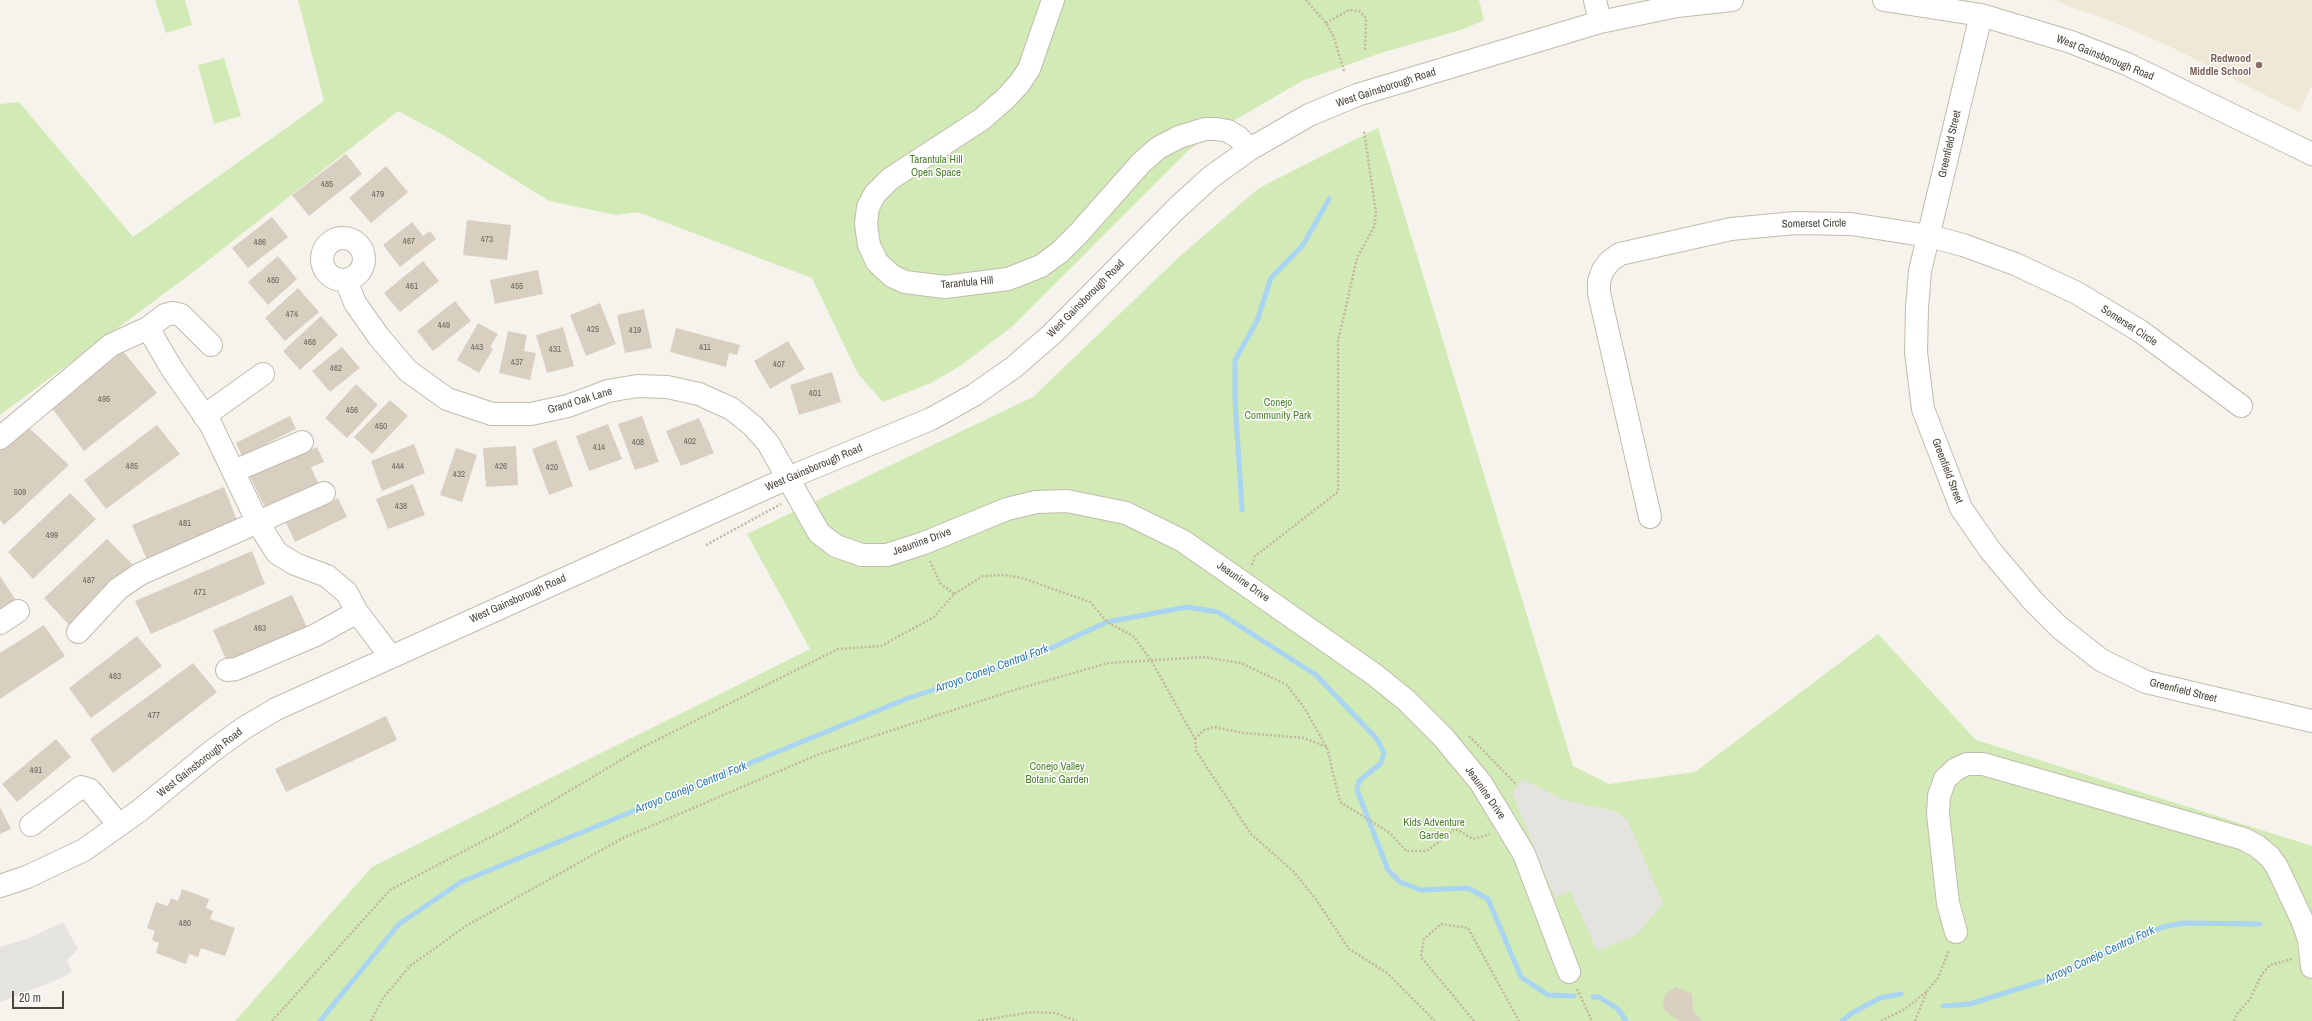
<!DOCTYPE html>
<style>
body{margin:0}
#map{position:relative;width:2312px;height:1021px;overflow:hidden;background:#f6f3ec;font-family:"Archivo Narrow",sans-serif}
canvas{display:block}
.scale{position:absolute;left:12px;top:991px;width:52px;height:18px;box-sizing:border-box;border:2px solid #4b4439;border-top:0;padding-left:5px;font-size:12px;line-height:14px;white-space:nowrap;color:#4b4439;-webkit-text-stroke:3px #fff;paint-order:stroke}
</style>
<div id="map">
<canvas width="2312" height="1021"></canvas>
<div class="scale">20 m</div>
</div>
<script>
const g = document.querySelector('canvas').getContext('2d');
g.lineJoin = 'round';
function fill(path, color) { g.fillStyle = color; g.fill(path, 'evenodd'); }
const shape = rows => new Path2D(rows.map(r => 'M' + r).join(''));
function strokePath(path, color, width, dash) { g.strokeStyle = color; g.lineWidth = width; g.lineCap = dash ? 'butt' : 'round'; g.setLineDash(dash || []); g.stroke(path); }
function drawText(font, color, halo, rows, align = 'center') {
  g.font = font + ' "Archivo Narrow",sans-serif'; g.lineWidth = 3; g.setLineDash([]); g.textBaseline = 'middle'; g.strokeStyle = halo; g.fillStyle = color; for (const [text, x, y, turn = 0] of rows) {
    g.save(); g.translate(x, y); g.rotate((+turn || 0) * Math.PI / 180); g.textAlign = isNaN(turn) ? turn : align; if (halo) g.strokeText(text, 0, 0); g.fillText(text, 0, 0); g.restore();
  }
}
fill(shape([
 [2053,0,2312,0,2312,85,2299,112,2165,44,2110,21]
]), '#efe8d6');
fill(shape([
 [155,0,185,0,192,25,166,33],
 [298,0,1479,0,1484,20,1464,29,1381,53,1302,81,1211,134,1189,150,1013,326,960,366,931,383,883,402,858,374,812,278,638,212,616,215,549,201,445,136,398,111,192,273,0,415,0,104,19,102,133,237,324,101],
 [224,58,241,116,214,124,198,65],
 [1378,128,1573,766,1609,784,1695,772,1878,634,1976,740,2312,846,2312,1021,235,1021,372,867,810,649,747,534,1033,397,1179,257,1259,188]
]), '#d2eab5');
fill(shape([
 [1522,779,1564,800,1615,811,1627,819,1663,903,1637,935,1597,951,1570,891,1555,898,1512,793],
 [63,922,78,949,67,960,72,972,57,980,0,1002,0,947,30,938]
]), '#e5e3e0');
strokePath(shape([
 [1242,510,1235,400,1235,360,1257,321,1271,278,1303,245,1329,199],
 [1593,997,1599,997,1618,1009,1626,1021],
 [1943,1006,1970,1004,2046,980,2163,927,2184,923,2260,924],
 [320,1021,399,924,461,882,906,699,1034,656,1107,622,1187,607,1218,612,1316,675,1377,739,1384,753,1381,763,1359,781,1357,790,1388,870,1400,882,1421,890,1468,888,1488,899,1521,977,1548,995,1574,996],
 [1842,1021,1852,1013,1880,998,1901,994]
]), '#a9d4f2', 5);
fill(shape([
 [346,154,362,174,309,216,292,195],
 [386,166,408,192,371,223,349,198],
 [272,217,288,237,248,268,232,248],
 [467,220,511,225,507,260,463,255],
 [412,222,423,236,430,231,436,239,400,267,383,245],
 [278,256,297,279,268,305,248,282],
 [423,261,439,281,400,312,384,293],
 [538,270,543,294,495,304,490,280],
 [298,288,319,312,285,341,265,318],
 [455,301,471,321,433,351,417,331],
 [600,303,616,344,586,356,570,315],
 [644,309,652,348,625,353,617,315],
 [321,316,338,335,300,370,283,351],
 [478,323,498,334,490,347,493,349,479,373,457,360],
 [563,327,574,366,547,373,536,335],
 [676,328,740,345,737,355,729,353,726,367,670,352],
 [508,331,527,335,524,351,536,353,530,380,499,373],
 [788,341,805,369,770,389,754,361],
 [342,347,360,368,330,392,312,371],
 [123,351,157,393,84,451,51,407],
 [832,372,841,402,799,415,790,385],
 [356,384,378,405,347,438,325,418],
 [390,400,408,416,372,454,354,437],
 [290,416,296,429,242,456,236,443],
 [642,416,659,462,635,470,618,424],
 [699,418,714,453,681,466,666,431],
 [608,424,622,459,589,471,576,436],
 [157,425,180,454,106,509,84,480],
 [27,426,69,465,4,525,0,520,0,450],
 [556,440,573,486,549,495,532,449],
 [414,444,425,473,382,491,371,461],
 [516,446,518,485,486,487,483,448],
 [317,447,324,462,311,467,318,483,265,507,250,477],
 [456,448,477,455,462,502,440,495],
 [413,484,425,515,388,529,376,499],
 [224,487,238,523,147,560,132,525],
 [70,493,96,519,33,579,8,552],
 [338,498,347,517,295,542,286,523],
 [107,539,132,564,70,626,44,598],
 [252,551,265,584,151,634,135,601],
 [0,576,17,602,0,612],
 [292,595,307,627,228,664,213,630],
 [44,625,65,656,0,699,0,653],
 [137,636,162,666,91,718,69,688],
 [193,663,217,692,113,773,90,739],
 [386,716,397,740,286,792,275,769],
 [56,739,71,757,17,802,2,784],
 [0,807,11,829,0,834],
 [182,889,209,899,206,908,213,911,210,919,235,928,225,956,201,948,198,957,189,954,186,964,156,953,159,943,152,940,155,931,147,928,156,902,168,906,171,898,178,901],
 [1676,987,1692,994,1693,1010,1702,1021,1679,1021,1663,1009,1665,994]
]), '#d8cfc1');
const minor = shape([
 [1053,0,1029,69,1019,84,1005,99,982,119,890,179,875,194,868,207,866,224,869,245,877,262,892,276,905,282,945,287,1008,279,1041,266,1060,252,1079,233,1141,163,1158,148,1179,137,1205,129,1216,129,1228,131,1238,137,1250,149],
 [1595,0,1600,22],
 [1884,0,1981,15,2071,42,2127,64,2312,154],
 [1981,15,1920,271,1917,308,1916,352,1923,409,1961,508,1990,550,2033,601,2059,627,2101,660,2146,682,2312,721],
 '322 259a21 21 0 1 1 42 0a21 21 0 1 1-42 0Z',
 [346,280,355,303,379,337,408,371,447,399,492,414,531,414,568,406,608,391,637,386,667,387,699,394,732,409,753,426,768,443,819,533,836,546,862,555,887,555,924,543,1007,509,1036,502,1067,501,1126,513,1183,541,1375,675,1407,701,1443,737,1481,783,1524,854,1569,972],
 [148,328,165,315,173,313,181,315,211,345],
 [204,416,263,374],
 [0,438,111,345,148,328,172,369,211,425,258,523,277,553,295,564,327,576,347,593,357,612,391,657],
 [234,471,302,442],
 [1650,517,1599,293,1599,281,1603,270,1610,261,1620,254,1731,229,1795,223,1851,224,1929,236,1963,245,2015,264,2077,293,2140,331,2241,406],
 [0,623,18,611],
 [78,632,118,589,140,574,324,493],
 [227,670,236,669,316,635,357,612],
 [31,825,81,787,90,790,119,825],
 [0,886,27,877,84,850,139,811,211,752,244,728,276,709,788,478,931,419,974,395,1014,367,1052,334,1178,207,1211,177,1250,149,1309,115,1357,95,1600,22,1677,6,1732,0],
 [1956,932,1948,903,1938,814,1939,796,1945,779,1956,769,1967,764,1983,764,2244,839,2257,846,2270,857,2277,867,2303,922,2309,940,2312,967]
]);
strokePath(minor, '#c2bbae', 24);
strokePath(shape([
 [1306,0,1326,23,1333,35,1344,71],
 [1326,23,1349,10,1359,11,1366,18,1365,51],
 [706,545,781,504],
 [930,561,940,583,954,594],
 [1252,565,1255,556,1338,492,1338,341,1357,258,1374,227,1376,213,1364,131],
 [1469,736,1517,785],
 [1195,739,1204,730,1214,727,1244,733,1304,738,1327,747],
 [1577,989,1592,1021],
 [272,1021,390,890,504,830,641,748,838,649,881,646,934,617,954,594,983,576,1004,575,1022,578,1090,602,1107,622,1133,636,1151,660,1195,739,1196,751,1251,834,1293,871,1315,898,1349,949,1387,973,1435,1021],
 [371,1021,383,998,410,966,466,926,623,838,817,755,1011,691,1108,663,1203,657,1241,663,1287,685,1305,709,1327,748,1340,802,1390,833,1406,851,1427,851,1453,830,1458,830,1473,839,1490,834],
 [978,1021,1032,1012,1055,1013,1077,1021],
 [1474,1021,1421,957,1424,939,1441,924,1468,928,1519,1021],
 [1881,1021,1905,1009,1927,991],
 [1915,1021,1927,991,1938,978,1949,950],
 [2234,1021,2237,1014,2250,999,2262,974,2270,965,2292,959]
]), '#c4b79f', 2.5, [2, 2]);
strokePath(minor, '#fff', 22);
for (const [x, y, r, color] of [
 [2259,65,4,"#8d6e63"]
]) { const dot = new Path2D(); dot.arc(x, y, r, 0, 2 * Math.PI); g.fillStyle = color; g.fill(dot); strokePath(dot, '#fff', 1.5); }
drawText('9px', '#6e675b', null, [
 ["485",327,185],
 ["479",378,195],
 ["473",487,240],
 ["467",409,242],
 ["486",260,243],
 ["480",273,281],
 ["461",412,287],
 ["455",517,287],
 ["474",292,315],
 ["449",444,326],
 ["425",593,330],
 ["419",635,331],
 ["468",310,343],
 ["443",477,348],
 ["411",705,348],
 ["431",555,350],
 ["437",517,363],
 ["407",779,365],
 ["462",336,369],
 ["401",815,394],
 ["495",104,400],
 ["456",352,411],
 ["450",381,427],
 ["402",690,442],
 ["408",638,443],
 ["414",599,448],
 ["485",132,467],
 ["444",398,467],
 ["426",501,467],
 ["420",552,468],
 ["432",459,475],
 ["509",20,493],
 ["438",401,507],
 ["481",185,524],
 ["499",52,536],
 ["487",89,581],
 ["471",200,593],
 ["463",260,629],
 ["483",115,677],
 ["477",154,716],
 ["491",36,771],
 ["480",185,924]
]);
drawText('11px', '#4b4439', '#fff', [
 ["West Gainsborough Road",2105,58,22],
 ["West Gainsborough Road",1386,88,-18],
 ["Greenfield Street",1950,144,-77],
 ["Somerset Circle",1814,224,-1],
 ["Tarantula Hill",967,283,-5],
 ["West Gainsborough Road",1086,299,-45],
 ["Somerset Circle",2129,326,33],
 ["Grand Oak Lane",580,401,-17],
 ["West Gainsborough Road",814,468,-23],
 ["Greenfield Street",1947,471,69],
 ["Jeaunine Drive",922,542,-20],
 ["Jeaunine Drive",1243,582,35],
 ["West Gainsborough Road",518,599,-24],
 ["Greenfield Street",2183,691,14],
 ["West Gainsborough Road",200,763,-38],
 ["Jeaunine Drive",1485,793,55]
]);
drawText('bold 11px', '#785e54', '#fff', [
 ["Redwood",2251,59],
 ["Middle School",2251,72]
], 'right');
drawText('11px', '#4a7f2a', '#fff', [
 ["Tarantula Hill",936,160],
 ["Open Space",936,173],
 ["Conejo",1278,403],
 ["Community Park",1278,416],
 ["Conejo Valley",1057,767],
 ["Botanic Garden",1057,780],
 ["Kids Adventure",1434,823],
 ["Garden",1434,836]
]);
drawText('italic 12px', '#2e7ab2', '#fff', [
 ["Arroyo Conejo Central Fork",992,669,-20],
 ["Arroyo Conejo Central Fork",691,788,-22],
 ["Arroyo Conejo Central Fork",2100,955,-25]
]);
</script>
